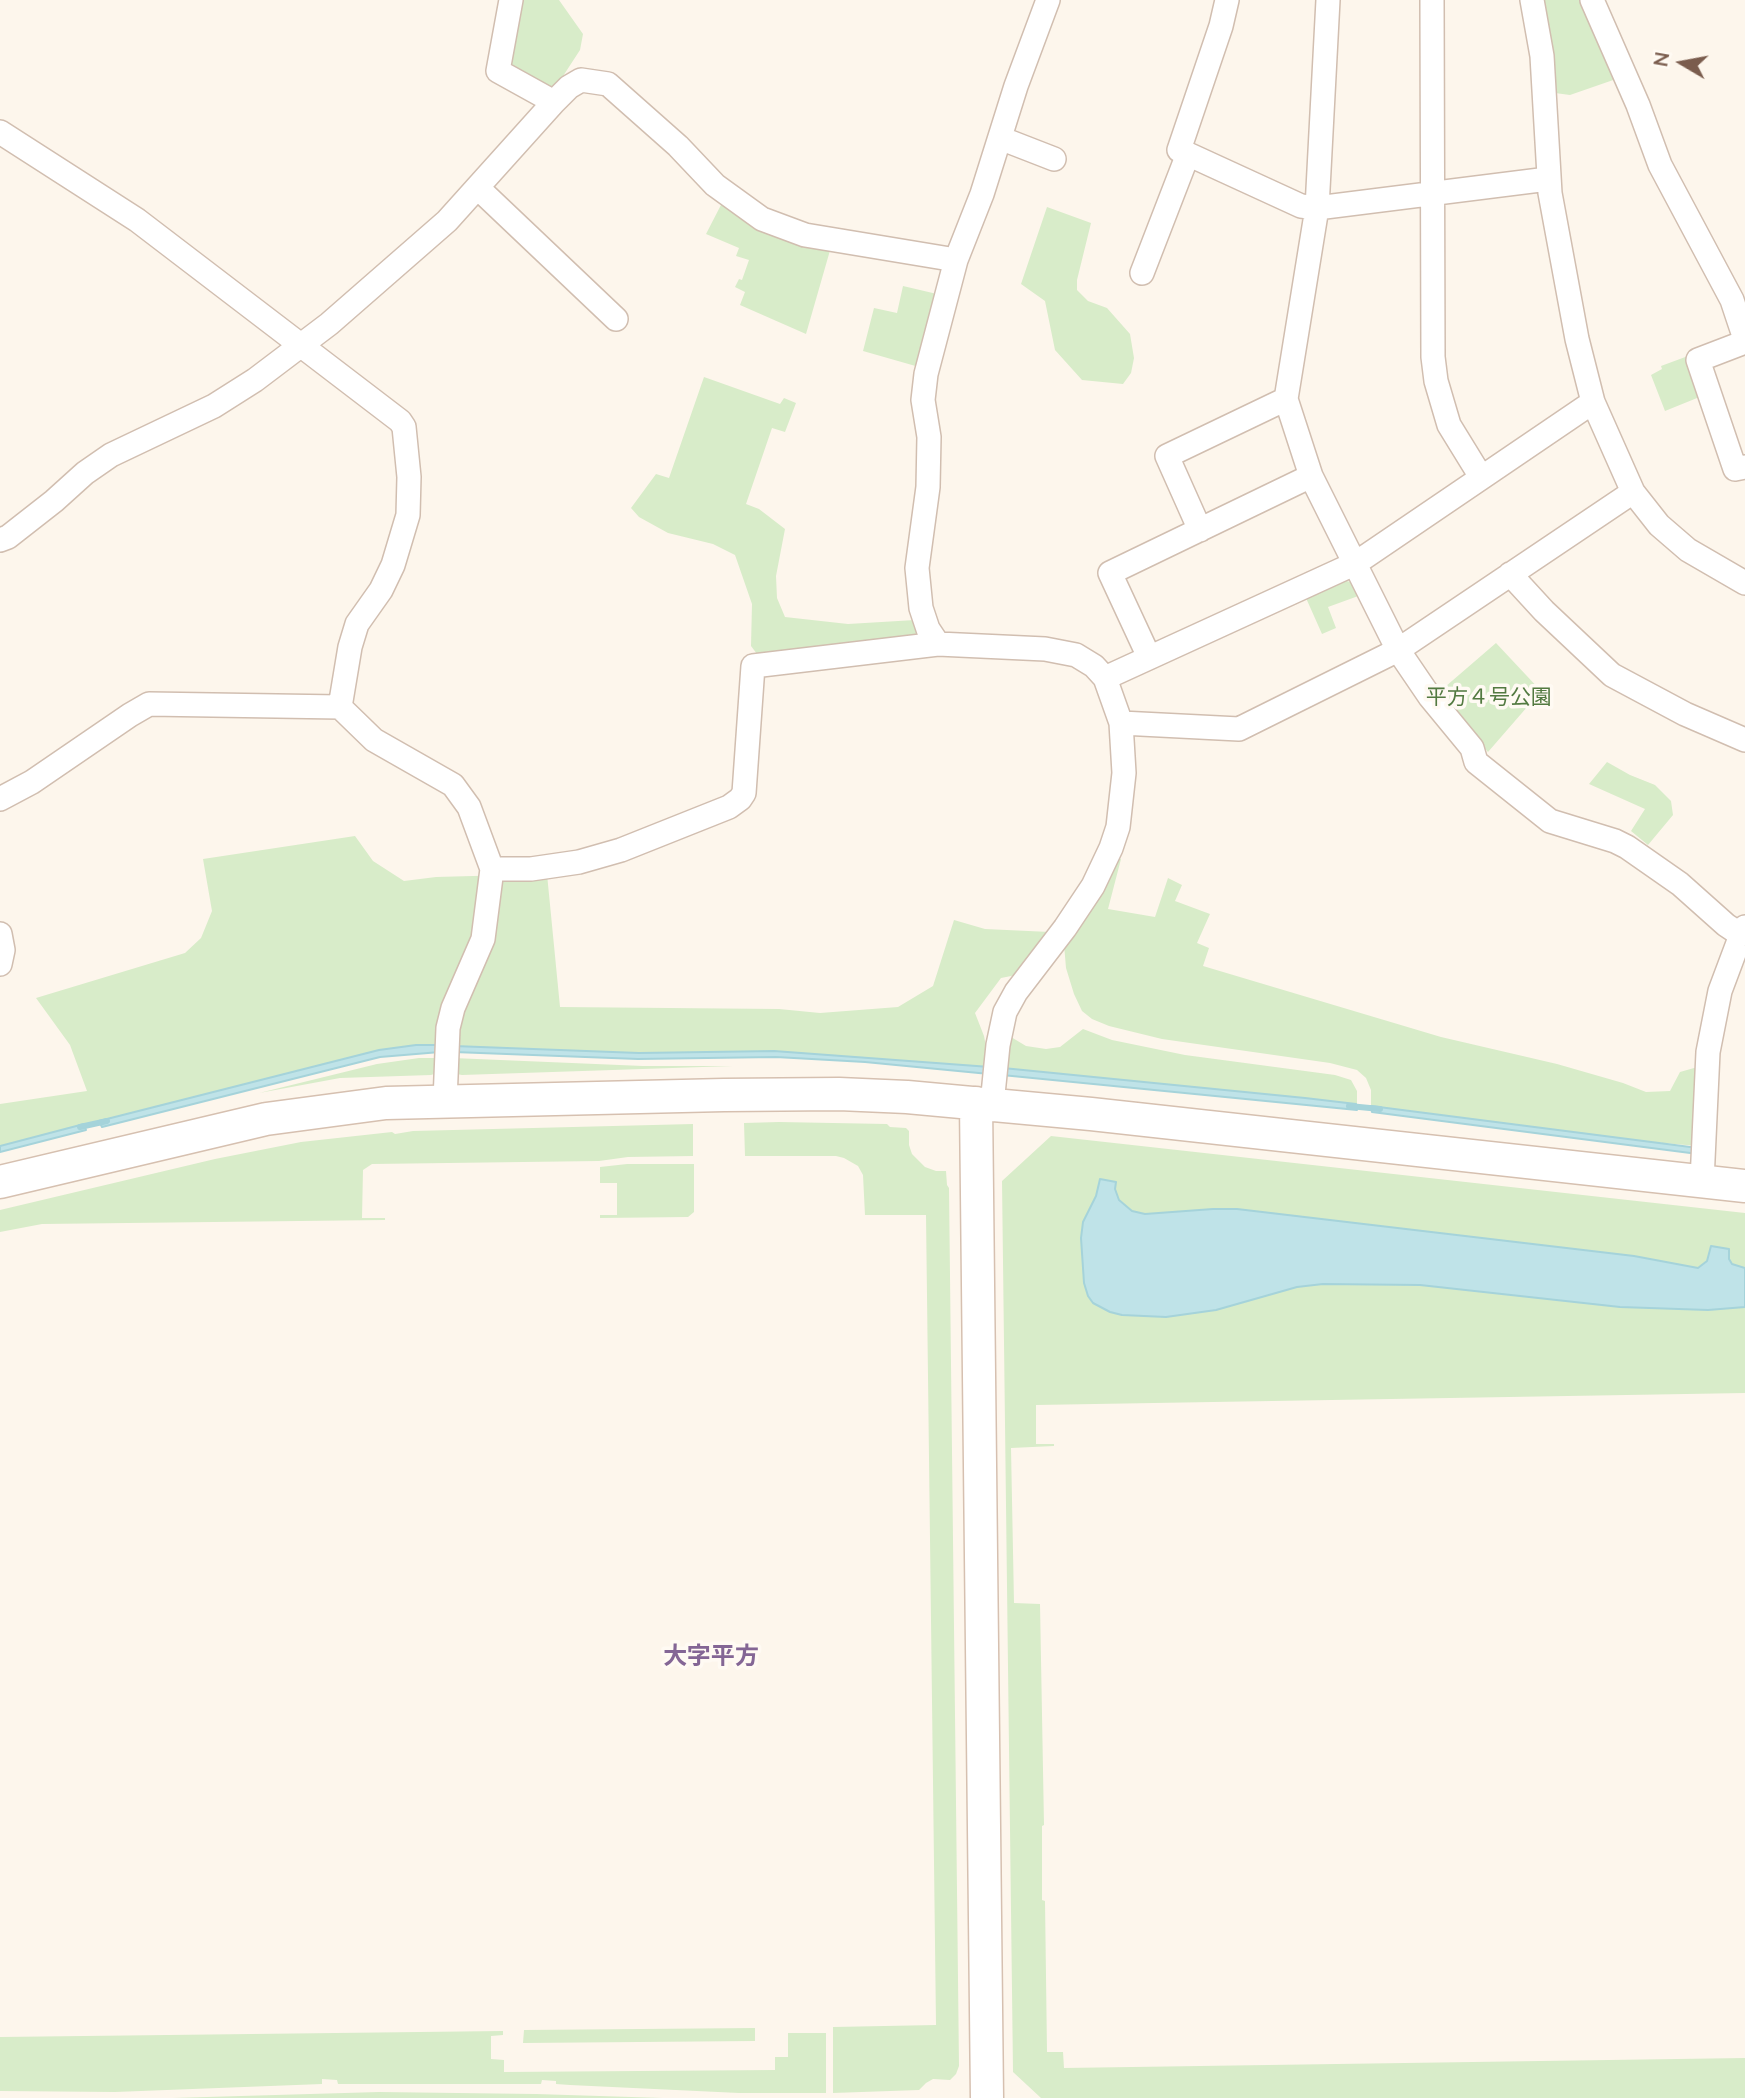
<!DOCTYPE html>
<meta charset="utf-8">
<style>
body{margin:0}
#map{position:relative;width:1745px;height:2098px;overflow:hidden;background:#fdf6ec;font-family:Lato,sans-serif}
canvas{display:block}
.north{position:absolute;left:1647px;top:28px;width:70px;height:70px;-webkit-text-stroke:5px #fffaf3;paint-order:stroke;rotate:280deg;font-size:19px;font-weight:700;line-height:28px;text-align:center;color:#7a5c4d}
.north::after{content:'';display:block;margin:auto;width:24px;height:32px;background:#7a5c4d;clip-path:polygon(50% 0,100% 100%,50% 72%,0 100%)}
</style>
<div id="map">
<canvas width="1745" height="2098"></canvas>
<div class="north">N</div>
</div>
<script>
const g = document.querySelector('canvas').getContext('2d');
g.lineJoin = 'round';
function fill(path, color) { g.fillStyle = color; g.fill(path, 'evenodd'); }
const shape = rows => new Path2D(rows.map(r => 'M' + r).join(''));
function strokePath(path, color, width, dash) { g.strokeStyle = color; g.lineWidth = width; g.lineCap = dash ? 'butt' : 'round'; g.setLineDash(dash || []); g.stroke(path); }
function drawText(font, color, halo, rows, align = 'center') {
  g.font = font + ' Lato,"Noto Sans JP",sans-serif'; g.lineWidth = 7; g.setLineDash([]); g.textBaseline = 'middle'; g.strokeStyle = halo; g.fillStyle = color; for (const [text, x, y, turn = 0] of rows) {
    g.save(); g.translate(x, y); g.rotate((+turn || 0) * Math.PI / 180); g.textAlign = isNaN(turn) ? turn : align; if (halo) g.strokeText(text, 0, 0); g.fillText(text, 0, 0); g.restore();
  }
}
fill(shape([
 [517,0,559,0,583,34,580,50,552,93,503,67],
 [1541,0,1585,0,1619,78,1570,95,1555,93],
 [722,203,831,247,806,334,740,305,745,292,735,287,739,279,742,280,749,260,736,256,739,248,706,234],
 [1047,207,1091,223,1077,280,1077,290,1088,301,1107,308,1130,334,1134,358,1131,373,1123,384,1082,380,1055,350,1045,301,1021,284],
 [903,286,937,294,919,367,863,351,874,308,897,313],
 [1688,356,1702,396,1665,411,1651,375,1662,369,1661,366],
 [704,377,780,404,784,398,796,403,785,432,772,428,746,504,759,509,785,529,776,576,777,598,785,617,848,624,915,620,917,633,911,639,757,654,751,646,752,604,735,555,713,544,668,533,639,517,631,508,656,474,669,478],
 [1344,580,1356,584,1361,595,1328,607,1336,628,1322,634,1306,598],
 [1496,643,1541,691,1488,752,1438,693],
 [1607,762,1630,775,1655,785,1671,801,1673,815,1648,845,1631,831,1645,809,1589,784],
 [355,836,373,861,404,881,436,877,547,874,560,1007,779,1009,820,1013,898,1007,933,986,954,920,985,929,1050,932,1021,974,1001,978,975,1013,984,1036,990,1067,774,1051,639,1053,416,1045,379,1050,0,1146,0,1104,87,1091,70,1045,36,998,185,953,201,938,212,911,203,859],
 [1114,857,1121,859,1108,909,1155,917,1168,878,1182,885,1175,901,1210,914,1197,943,1209,948,1203,966,1441,1037,1557,1064,1623,1083,1646,1092,1670,1091,1680,1072,1701,1066,1698,1146,1651,1142,1371,1106,1371,1090,1366,1078,1357,1070,1330,1063,1162,1039,1109,1026,1092,1019,1082,1011,1074,994,1066,968,1064,944],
 [1083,1029,1112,1040,1185,1055,1335,1075,1351,1080,1357,1091,1357,1104,1003,1068,1006,1034,1026,1046,1046,1049,1060,1047],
 [419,1058,439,1058,437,1073,431,1075,340,1078,259,1093,377,1064],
 [453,1058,643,1066,733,1066,462,1075,457,1074],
 [779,1122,887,1124,890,1127,906,1128,909,1131,909,1145,912,1154,925,1167,936,1171,946,1171,947,1185,949,1188,959,2066,956,2074,950,2080,933,2079,926,2083,919,2090,833,2093,833,2027,936,2025,926,1215,865,1215,863,1175,858,1166,844,1158,836,1156,745,1156,744,1123],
 [693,1124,693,1156,628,1157,599,1161,372,1164,363,1170,362,1218,385,1218,385,1220,42,1224,0,1232,0,1210,215,1159,301,1142,392,1132,395,1134,413,1131],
 [1051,1136,1745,1213,1745,1393,1036,1405,1036,1444,1054,1444,1054,1446,1011,1448,1014,1603,1040,1604,1044,1825,1042,1826,1042,1900,1045,1901,1047,2052,1063,2052,1064,2068,1745,2058,1745,2098,1041,2098,1013,2072,1002,1181],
 [627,1164,694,1164,694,1212,688,1217,600,1218,600,1215,617,1215,617,1183,600,1183,600,1167],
 [755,2028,755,2041,523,2043,524,2030],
 [503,2031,503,2035,491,2036,491,2059,504,2060,504,2072,775,2070,775,2057,788,2057,788,2033,826,2033,826,2093,739,2093,570,2085,556,2084,556,2081,542,2080,541,2084,338,2084,337,2080,322,2079,322,2084,115,2092,0,2091,0,2037],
 [379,2092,536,2094,663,2098,172,2098]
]), '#d8ecc9');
const water = shape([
 [416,1045,441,1045,440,1052,380,1057,102,1127,99,1121,379,1050,416,1045],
 [454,1046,639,1053,774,1051,990,1067,989,1074,865,1062,776,1057,638,1059,454,1052,454,1046],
 [1003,1068,1305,1098,1356,1104,1357,1110,1002,1075,1003,1068],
 [1371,1106,1698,1148,1698,1154,1372,1112,1371,1106],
 [84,1124,86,1130,0,1152,0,1146,84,1124],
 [1100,1179,1116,1182,1115,1189,1119,1200,1132,1211,1145,1214,1213,1209,1237,1209,1634,1256,1698,1268,1707,1261,1711,1246,1729,1249,1729,1259,1732,1264,1745,1268,1745,1307,1708,1310,1620,1307,1420,1285,1323,1284,1297,1287,1216,1310,1166,1317,1122,1315,1110,1312,1093,1303,1088,1296,1084,1283,1081,1238,1083,1222,1096,1196,1100,1179]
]);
fill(water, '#bfe3e8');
strokePath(water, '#a5d3da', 2);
strokePath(shape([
 [1349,1106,1380,1109],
 [80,1127,107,1121]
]), '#a5d3da', 6);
const street = shape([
 [511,0,498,71,554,102],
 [1227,0,1221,26,1179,150,1301,206,1317,208,1548,179],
 [1328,0,1317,208,1286,399,1311,476,1398,650,1430,697,1472,748,1476,762,1550,821,1615,841,1627,847,1680,884,1726,925,1741,935,1745,927],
 [1432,0,1433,357,1436,381,1449,425,1481,477],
 [1532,0,1542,56,1550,193,1577,339,1593,402,1633,492,1659,525,1688,550,1745,583],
 [1592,0,1638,105,1660,165,1732,300,1745,339],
 [0,132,137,220,400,421,404,427,409,477,408,515,393,565,381,590,357,624,350,647,340,707,374,740,453,785,469,807,492,869,483,939,453,1008,448,1028,445,1101],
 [1000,138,1054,159],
 [478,188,616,319],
 [1142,273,1188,154],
 [1745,342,1698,360,1735,469,1745,467],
 [1200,530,1167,456,1286,399],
 [0,540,8,537,54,501,85,473,111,455,214,406,255,380,329,324,447,221,554,102,569,87,581,80,608,84,678,146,715,185,762,219,805,235,956,260],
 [1510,574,1544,611,1612,675,1685,714,1745,740],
 [938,644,928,629,921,608,917,568,928,487,929,437,923,400,926,374,956,260,982,194,1016,86,1048,0],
 [1149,657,1110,573,1311,476],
 [1105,678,1356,563,1593,402],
 [1121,723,1239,729,1398,650,1633,492],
 [0,799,32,782,130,715,149,704,340,707],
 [492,869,531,869,579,862,621,850,729,807,740,799,744,793,753,666,938,644,1045,649,1076,655,1094,666,1105,678,1121,723,1124,773,1118,827,1111,848,1093,886,1065,928,1016,992,1005,1012,998,1045,992,1104],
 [0,934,3,950,0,964],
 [1702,1181,1708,1052,1720,991,1741,935]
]);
const secondary = shape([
 [976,1103,987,2098],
 [0,1182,266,1119,386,1103,724,1095,839,1094,907,1097,1091,1114,1745,1186]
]);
strokePath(street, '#d1beb0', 26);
strokePath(secondary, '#d6c0b0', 35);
strokePath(street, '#fff', 23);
strokePath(secondary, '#fff', 32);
drawText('21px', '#537a41', '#fffaf3', [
 ["平方４号公園",1489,697]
]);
drawText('bold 24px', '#846695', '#fffaf3', [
 ["大字平方",711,1656]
]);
</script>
